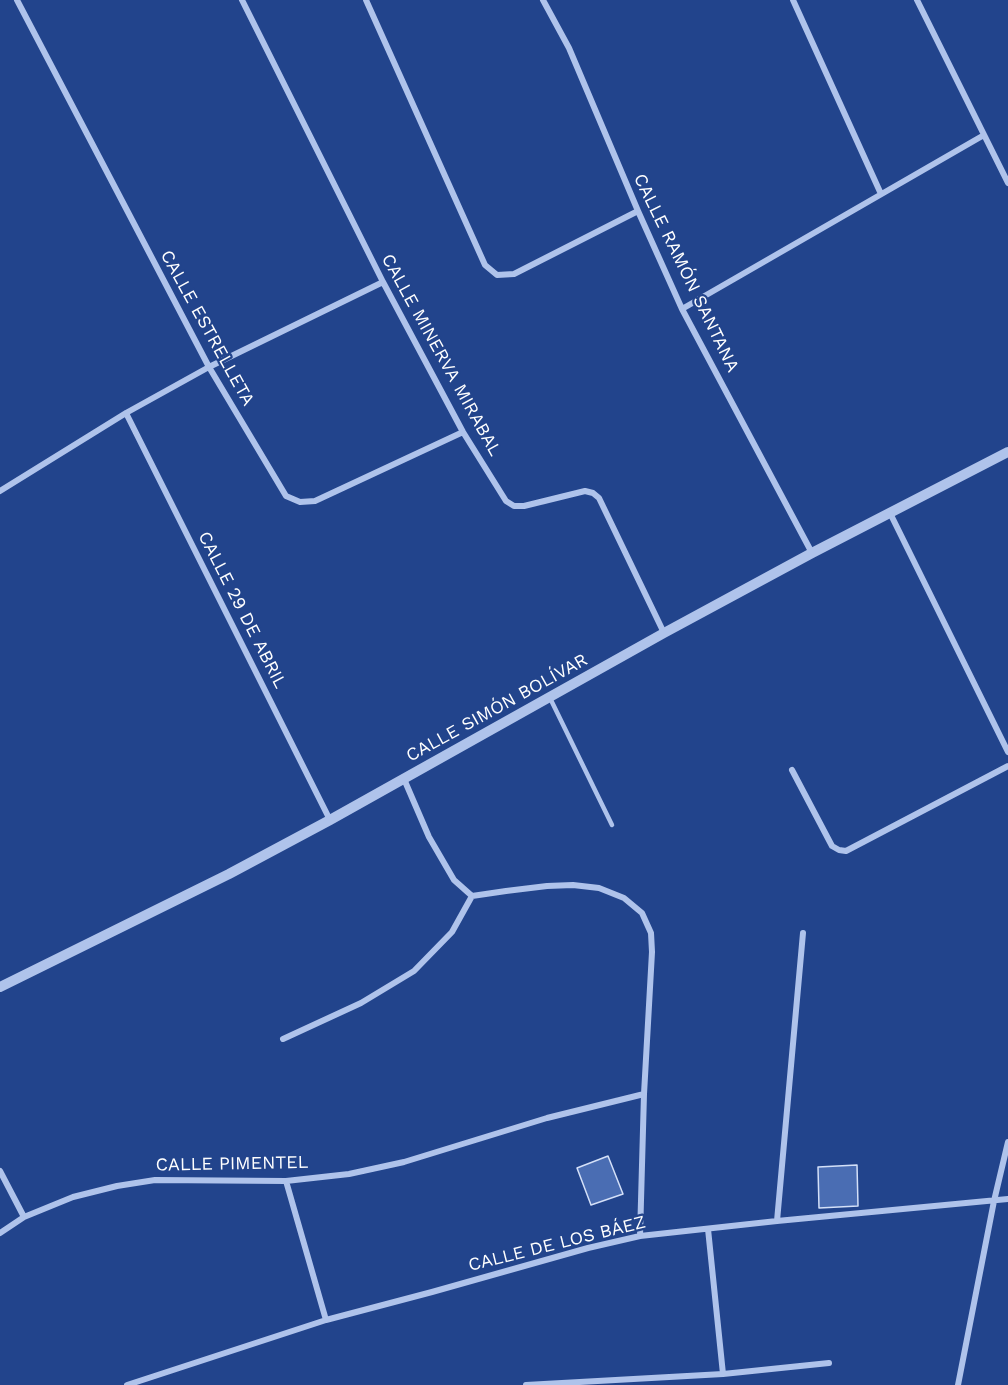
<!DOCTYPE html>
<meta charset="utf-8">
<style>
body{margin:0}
canvas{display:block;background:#22448c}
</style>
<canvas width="1008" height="1385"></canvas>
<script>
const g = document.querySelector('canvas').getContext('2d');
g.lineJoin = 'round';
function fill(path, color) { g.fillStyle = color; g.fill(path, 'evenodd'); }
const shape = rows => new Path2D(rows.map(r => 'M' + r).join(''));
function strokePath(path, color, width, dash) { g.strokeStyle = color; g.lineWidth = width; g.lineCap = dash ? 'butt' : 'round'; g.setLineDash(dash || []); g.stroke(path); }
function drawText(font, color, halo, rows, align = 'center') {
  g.font = font + ' "Work Sans",sans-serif'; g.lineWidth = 4.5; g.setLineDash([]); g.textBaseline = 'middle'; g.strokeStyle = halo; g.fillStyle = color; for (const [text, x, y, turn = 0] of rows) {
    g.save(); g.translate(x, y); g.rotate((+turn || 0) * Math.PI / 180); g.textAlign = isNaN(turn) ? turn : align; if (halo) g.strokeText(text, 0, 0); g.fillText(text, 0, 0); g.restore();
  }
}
const building = shape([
 [608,1156,623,1194,591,1205,577,1168,608,1156],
 [857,1165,858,1206,819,1208,818,1167,857,1165]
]);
fill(building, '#4a6db3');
strokePath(building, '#d4e0f8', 1.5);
strokePath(shape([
 [550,698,612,825]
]), '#afc3eb', 4.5);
strokePath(shape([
 [17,0,209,367,286,496,300,502,315,501,463,432],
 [242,0,383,282,463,432,506,501,514,506,524,506,585,491,593,493,599,498,664,633],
 [366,0,485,265,497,275,514,274,638,211],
 [543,0,569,48,638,211,682,309,812,553],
 [793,0,881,194],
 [917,0,1008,183],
 [682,309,984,135],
 [126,413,330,820],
 [0,491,126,413,209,367,383,282],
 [890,513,1008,752],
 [792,770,832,846,839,850,846,851,1008,766],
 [404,779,429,837,454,880,472,896,506,891,547,886,573,885,599,888,624,898,642,913,651,933,652,952,644,1094,640,1236],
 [283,1039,361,1003,414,971,452,932,472,896],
 [0,1171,24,1217],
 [286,1181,326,1320],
 [777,1221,803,933],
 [708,1229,723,1374],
 [0,1233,24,1217,73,1197,117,1186,155,1180,286,1181,349,1174,404,1162,547,1118,644,1094],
 [127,1385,326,1320,432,1292,588,1248,640,1236,777,1221,1008,1199],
 [526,1385,723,1374,829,1363],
 [958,1385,994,1201,1008,1142]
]), '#afc3eb', 6);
strokePath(shape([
 [0,987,229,874,330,820,664,633,812,553,1008,452]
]), '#afc3eb', 10);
drawText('18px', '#fff', '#22448c', [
 ["CALLE RAMÓN SANTANA",686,273,64],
 ["CALLE ESTRELLETA",207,328,61],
 ["CALLE MINERVA MIRABAL",441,355,61],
 ["CALLE 29 DE ABRIL",242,610,63],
 ["CALLE SIMÓN BOLÍVAR",497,708,-29],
 ["CALLE PIMENTEL",232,1164,-1],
 ["CALLE DE LOS BÁEZ",557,1244,-14]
]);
</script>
